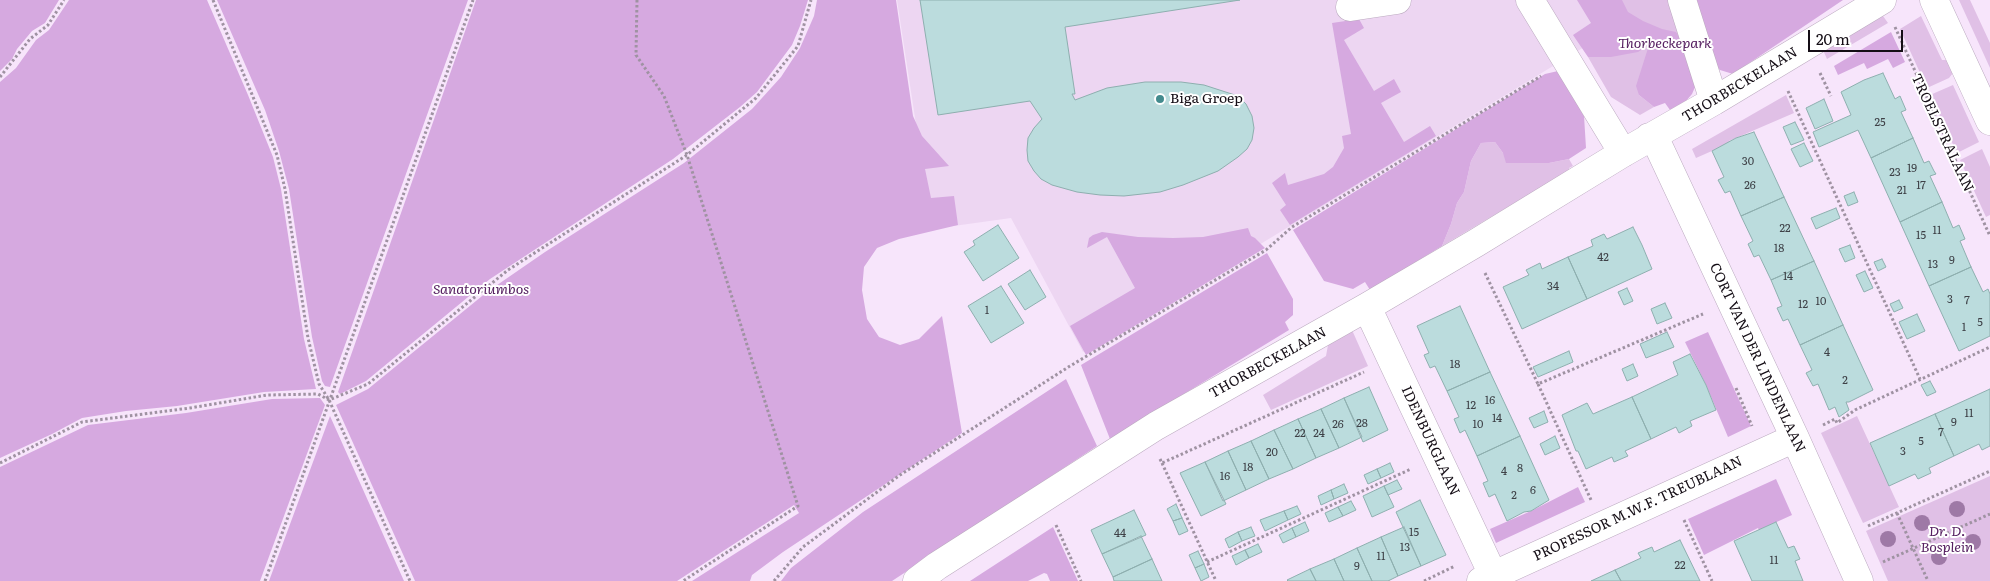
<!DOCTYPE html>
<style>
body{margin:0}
#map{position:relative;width:1990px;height:581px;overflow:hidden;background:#f7e5fb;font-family:Literata,serif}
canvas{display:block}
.scale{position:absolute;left:1808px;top:30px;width:95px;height:22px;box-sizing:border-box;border:2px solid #140d15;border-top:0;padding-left:6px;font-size:15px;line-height:18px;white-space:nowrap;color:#140d15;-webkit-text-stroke:4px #fff;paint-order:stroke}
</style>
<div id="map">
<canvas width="1990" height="581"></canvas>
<div class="scale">20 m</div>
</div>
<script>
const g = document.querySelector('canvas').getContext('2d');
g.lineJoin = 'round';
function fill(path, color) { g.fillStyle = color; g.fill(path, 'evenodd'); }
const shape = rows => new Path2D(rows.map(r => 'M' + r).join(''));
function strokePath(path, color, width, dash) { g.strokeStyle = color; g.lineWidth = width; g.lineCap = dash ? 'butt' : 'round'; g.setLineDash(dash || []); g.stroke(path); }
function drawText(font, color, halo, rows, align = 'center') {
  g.font = font + ' Literata,serif'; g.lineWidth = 4; g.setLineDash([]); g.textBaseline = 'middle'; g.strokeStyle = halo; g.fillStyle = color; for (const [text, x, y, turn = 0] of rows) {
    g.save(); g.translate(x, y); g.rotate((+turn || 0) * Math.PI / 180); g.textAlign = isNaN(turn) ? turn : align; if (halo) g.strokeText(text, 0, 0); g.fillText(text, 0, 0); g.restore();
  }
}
fill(shape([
 [897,0,1583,0,1604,35,1083,352,1011,218,932,229]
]), '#edd6f2');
fill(shape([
 [1583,0,1836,0,1639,95,1654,107,1640,115,1611,97,1588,57,1618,55],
 [1959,0,1970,0,1990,43,1990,68],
 [1883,16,1888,23,1827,59,1823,50],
 [1921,16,1942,60,1948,60,1953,73,1949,78,1927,88,1900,29],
 [1953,85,1979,142,1957,153,1930,95],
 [1786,95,1794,113,1729,141,1730,143,1696,158,1692,149],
 [1495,142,1503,153,1549,163,1569,159,1573,166,1569,168,1570,170,1442,246,1451,224,1457,203,1464,192,1471,161,1481,143],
 [1982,149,1990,167,1990,215,1986,217,1960,160],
 [1352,330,1368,366,1271,410,1263,395,1326,356,1328,345],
 [1857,416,1899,507,1863,523,1821,433],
 [1990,476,1990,581,1888,581,1866,531]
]), '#e0c0e6');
fill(shape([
 [0,0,59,0,45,23,32,31,17,49,12,59,0,71],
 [69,0,207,0,248,95,273,157,281,189,304,339,316,389,264,392,177,406,126,411,82,418,52,434,0,458,0,82,16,68,36,40,49,30],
 [217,0,468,0,330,387,325,386,322,381,312,337,289,189,279,151,265,110],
 [476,0,808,0,800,26,792,45,757,92,740,107,673,159,490,279,366,381,340,394,338,392],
 [817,0,896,0,913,116,922,136,949,166,925,169,931,198,954,196,958,225,899,239,877,248,864,267,862,290,867,319,879,337,900,345,919,339,942,316,962,433,783,552,752,575,750,581,692,581,799,513,794,505,677,581,415,581,336,405,368,389,487,292,545,252,684,163,752,109,781,77,800,48,814,16],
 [1577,0,1622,0,1628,12,1643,21,1662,29,1676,32,1689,55,1696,76,1695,87,1692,94,1686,101,1670,110,1665,103,1654,107,1639,95,1636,86,1649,45,1638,52,1611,57,1588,57,1573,35,1591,23],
 [1686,0,1843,0,1733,74,1720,70,1712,63],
 [1359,19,1364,28,1344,40,1374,91,1394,79,1401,92,1381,103,1404,142,1430,126,1436,136,1290,225,1280,210,1286,205,1272,183,1285,173,1288,185,1324,174,1333,167,1344,148,1342,136,1351,134,1332,23],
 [1891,32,1905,62,1893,68,1888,59,1867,69,1864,63,1838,75,1834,66],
 [1558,71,1584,116,1586,148,1569,159,1549,163,1506,163,1503,153,1495,142,1481,143,1471,161,1464,192,1457,203,1451,224,1442,246,1370,290,1365,282,1353,289,1324,281,1293,230,1545,74],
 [1248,228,1251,236,1255,238,1265,248,1086,355,1070,326,1135,288,1107,237,1087,248,1089,238,1093,235,1102,232,1138,237,1173,238,1203,237],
 [1267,253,1293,299,1293,315,1285,322,1289,330,1110,439,1081,365],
 [1708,332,1751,426,1728,437,1706,385,1685,342],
 [1066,379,1097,446,892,581,781,581,791,568,863,512],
 [320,398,325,405,260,581,0,581,0,467,88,425,186,413,272,399],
 [330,416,404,581,269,581],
 [1776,479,1792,515,1759,530,1758,528,1704,555,1688,519],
 [1578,487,1585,502,1496,543,1490,529,1531,511],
 [1053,527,1078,581,1050,581,1047,574,1044,573,1028,581,970,581]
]), '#d6a9e0');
const building = shape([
 [920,0,1240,0,1065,27,1075,94,1072,94,1075,100,1107,88,1145,82,1181,82,1204,85,1238,96,1246,104,1252,116,1254,128,1252,140,1247,149,1238,157,1218,171,1183,185,1160,192,1124,196,1100,195,1077,192,1052,185,1041,179,1034,171,1028,161,1027,150,1028,138,1034,128,1042,119,1030,101,938,115,920,0],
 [1883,73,1895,99,1900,96,1906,110,1901,112,1913,138,1871,158,1858,130,1819,147,1813,132,1851,115,1841,92,1864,80,1883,73],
 [1824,99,1833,121,1815,129,1806,108,1824,99],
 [1795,122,1804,140,1791,145,1783,127,1795,122],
 [1754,132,1784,197,1741,216,1730,191,1725,193,1718,180,1724,177,1712,151,1736,138,1754,132],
 [1913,138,1924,163,1929,161,1934,171,1936,174,1930,176,1942,202,1900,222,1871,158,1913,138],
 [1804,143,1813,161,1800,167,1791,149,1804,143],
 [1854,192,1858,202,1848,206,1844,196,1854,192],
 [1784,197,1814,261,1771,280,1759,255,1754,257,1748,244,1753,241,1741,216,1784,197],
 [1942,202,1953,228,1959,225,1965,239,1960,241,1971,267,1929,286,1900,222,1942,202],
 [1836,208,1840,218,1816,229,1811,218,1836,208],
 [998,225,1019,258,983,281,964,252,975,245,973,241,998,225],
 [1633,227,1642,245,1652,269,1587,299,1568,257,1593,246,1591,240,1604,234,1607,239,1633,227],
 [1850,245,1855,258,1845,262,1839,249,1850,245],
 [1568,257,1587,299,1522,329,1503,287,1529,275,1526,270,1540,263,1542,269,1568,257],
 [1882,259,1886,267,1878,271,1874,262,1882,259],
 [1814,261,1843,325,1800,345,1788,319,1783,321,1777,308,1782,306,1771,280,1814,261],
 [1971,267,1983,292,1988,289,1990,294,1990,336,1959,351,1929,286,1971,267],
 [1030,270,1046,297,1025,310,1008,284,1030,270],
 [1865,271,1873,288,1864,292,1856,275,1865,271],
 [1001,286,1024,323,991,343,968,306,1001,286],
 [1627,288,1633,301,1624,305,1618,292,1627,288],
 [1899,300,1903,308,1894,312,1890,304,1899,300],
 [1665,303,1672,318,1657,324,1651,309,1665,303],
 [1460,306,1490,372,1447,391,1435,366,1430,368,1424,355,1429,353,1417,326,1460,306],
 [1917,314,1925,331,1907,339,1899,322,1917,314],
 [1843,325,1873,390,1849,402,1846,402,1849,410,1839,417,1835,407,1829,410,1818,384,1813,386,1806,373,1812,370,1800,345,1843,325],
 [1667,332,1674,347,1646,358,1640,344,1667,332],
 [1569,351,1573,362,1538,377,1533,367,1569,351],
 [1690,354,1706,385,1716,410,1690,421,1692,426,1679,433,1676,427,1651,439,1632,397,1678,375,1673,362,1690,354],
 [1633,364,1638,376,1627,381,1622,369,1633,364],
 [1490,372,1520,436,1477,456,1465,430,1460,433,1454,419,1459,417,1447,391,1490,372],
 [1930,381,1936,392,1927,396,1921,385,1930,381],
 [1369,387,1388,430,1363,442,1344,398,1369,387],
 [1990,389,1990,446,1982,450,1979,444,1954,456,1935,414,1990,389],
 [1632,397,1651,439,1625,451,1628,456,1614,462,1612,457,1586,469,1578,451,1576,451,1562,415,1587,403,1593,414,1632,397],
 [1344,398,1362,437,1339,448,1321,409,1344,398],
 [1321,409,1339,448,1316,458,1298,419,1321,409],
 [1544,411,1548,422,1534,428,1529,418,1544,411],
 [1935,414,1954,456,1929,468,1931,473,1918,479,1915,474,1889,486,1870,443,1935,414],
 [1298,419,1316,458,1293,469,1274,430,1298,419],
 [1274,430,1293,469,1269,479,1251,441,1274,430],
 [1520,436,1549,500,1531,511,1524,512,1507,521,1495,494,1489,497,1483,483,1488,481,1477,456,1520,436],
 [1555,436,1560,448,1545,455,1540,444,1555,436],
 [1251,441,1269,479,1246,490,1228,451,1251,441],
 [1228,451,1246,490,1223,501,1205,462,1228,451],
 [1205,462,1226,504,1201,516,1180,473,1205,462],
 [1390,463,1394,472,1381,478,1377,469,1390,463],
 [1377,469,1381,478,1368,484,1364,475,1377,469],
 [1397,480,1402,489,1388,495,1384,486,1397,480],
 [1344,484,1348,493,1334,499,1331,490,1344,484],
 [1384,486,1394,507,1372,517,1363,496,1384,486],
 [1331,490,1334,499,1321,505,1318,496,1331,490],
 [1420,500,1446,555,1421,566,1396,512,1420,500],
 [1351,501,1356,510,1343,516,1338,507,1351,501],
 [1176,504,1182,518,1173,521,1167,509,1176,504],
 [1297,506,1301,514,1288,520,1284,511,1297,506],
 [1338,507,1343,516,1329,522,1325,513,1338,507],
 [1134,510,1146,535,1102,554,1091,530,1134,510],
 [1284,511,1288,520,1265,531,1260,520,1284,511],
 [1182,518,1188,531,1179,535,1173,521,1182,518],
 [1305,522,1309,531,1296,537,1292,528,1305,522],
 [1776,522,1788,548,1794,546,1800,559,1795,561,1803,581,1752,581,1734,541,1776,522],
 [1251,527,1255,536,1242,541,1238,532,1251,527],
 [1404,527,1421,566,1398,576,1381,537,1404,527],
 [1292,528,1296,537,1283,543,1279,535,1292,528],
 [1238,532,1242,541,1229,548,1225,539,1238,532],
 [1141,536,1152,559,1113,577,1102,554,1141,536],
 [1381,537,1398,576,1388,581,1372,581,1357,548,1381,537],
 [1680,540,1700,581,1621,581,1615,570,1641,558,1638,553,1652,547,1654,552,1680,540],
 [1258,544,1262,552,1249,558,1245,550,1258,544],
 [1357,548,1372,581,1344,581,1334,559,1357,548],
 [1245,550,1249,558,1236,565,1232,556,1245,550],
 [1198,551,1204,564,1195,568,1189,555,1198,551],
 [1152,559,1162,581,1114,581,1113,577,1152,559],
 [1334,559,1344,581,1316,581,1310,569,1334,559],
 [1204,564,1209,577,1201,581,1195,568,1204,564],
 [1310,569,1316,581,1288,581,1287,580,1310,569],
 [1615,570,1621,581,1591,581,1615,570]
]);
fill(building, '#bbdcdd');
strokePath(building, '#8eafaf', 1);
const minor = shape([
 [1530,0,1623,153],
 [1682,0,1714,101],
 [1934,0,1990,121],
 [1350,7,1397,0],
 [1649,137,1657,143,1795,438,1859,581],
 [1367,307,1493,575],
 [917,581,937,566,1156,426,1367,307,1476,243,1623,153,1714,101,1882,0],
 [1481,581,1795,438]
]);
strokePath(minor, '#bcabc0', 29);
strokePath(shape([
 [213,0,277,155,285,189,308,338,319,384,329,400,410,581],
 [637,0,636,55,664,96,687,155,798,506,683,581],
 [1895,27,1990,236],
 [1820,73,1831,96],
 [0,77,30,39,48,25,64,0],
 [1788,91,1920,379],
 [1485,273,1538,384,1703,314],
 [1538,384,1591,500],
 [1736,388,1752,426],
 [1823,425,1835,419,1837,423,1855,410,1990,347],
 [1160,459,1162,463,1364,372],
 [0,463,82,422,190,408,267,395,318,394,329,400,368,384,508,270,687,155,756,98,798,46,811,0],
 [1162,463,1216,581],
 [1897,513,1928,581],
 [1684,520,1712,581],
 [1056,525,1081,581],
 [1868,526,1990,471],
 [1207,562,1411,469],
 [1883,562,1990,514],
 [265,581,473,0],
 [774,581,803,547,900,475,1070,366,1266,250,1292,227,1541,76],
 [1424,581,1455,566]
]), '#9f92a2', 3, [2.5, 2.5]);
strokePath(minor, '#fff', 28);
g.fillStyle = '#9e79a6';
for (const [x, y] of [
 [1957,509],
 [1922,523],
 [1888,539],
 [1973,542],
 [1939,557]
]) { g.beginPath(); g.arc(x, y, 8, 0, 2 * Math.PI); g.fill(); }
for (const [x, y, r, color] of [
 [1160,99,5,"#438b8e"]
]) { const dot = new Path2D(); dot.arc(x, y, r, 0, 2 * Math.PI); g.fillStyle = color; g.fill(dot); strokePath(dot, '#fff', 2); }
drawText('11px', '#3e4147', null, [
 ["25",1880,123],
 ["30",1748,162],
 ["19",1912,169],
 ["23",1895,173],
 ["26",1750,186],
 ["17",1921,186],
 ["21",1902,191],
 ["22",1785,229],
 ["11",1937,231],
 ["15",1921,236],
 ["18",1779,249],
 ["42",1603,258],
 ["9",1952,261],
 ["13",1933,265],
 ["14",1788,277],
 ["34",1553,287],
 ["3",1950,300],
 ["7",1967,301],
 ["10",1821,302],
 ["12",1803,305],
 ["1",987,311],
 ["5",1980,323],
 ["1",1964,328],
 ["4",1827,353],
 ["18",1455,365],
 ["2",1845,381],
 ["16",1490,401],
 ["12",1471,406],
 ["11",1969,414],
 ["14",1497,419],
 ["9",1954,423],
 ["28",1362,424],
 ["26",1338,425],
 ["10",1478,425],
 ["7",1941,433],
 ["22",1300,434],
 ["24",1319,434],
 ["5",1921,442],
 ["3",1903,452],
 ["20",1272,453],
 ["18",1248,468],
 ["8",1520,469],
 ["4",1504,472],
 ["16",1225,477],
 ["6",1533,491],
 ["2",1514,496],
 ["15",1414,533],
 ["44",1120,534],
 ["13",1405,548],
 ["11",1381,557],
 ["11",1774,561],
 ["22",1680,566],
 ["9",1357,567]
]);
drawText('italic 14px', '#562061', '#fff', [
 ["Thorbeckepark",1665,44],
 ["Sanatoriumbos",481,290],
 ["Dr. D.",1947,532],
 ["Bosplein",1947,548]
]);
drawText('14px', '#140d15', '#fff', [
 ["THORBECKELAAN",1740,85,-31],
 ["TROELSTRALAAN",1942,133,65],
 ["CORT VAN DER LINDENLAAN",1757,358,65],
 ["THORBECKELAAN",1268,363,-29],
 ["IDENBURGLAAN",1430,441,65],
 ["PROFESSOR M.W.F. TREUBLAAN",1638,509,-25]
]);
drawText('14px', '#140d15', '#fff', [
 ["Biga Groep",1170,99]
], 'left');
</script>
